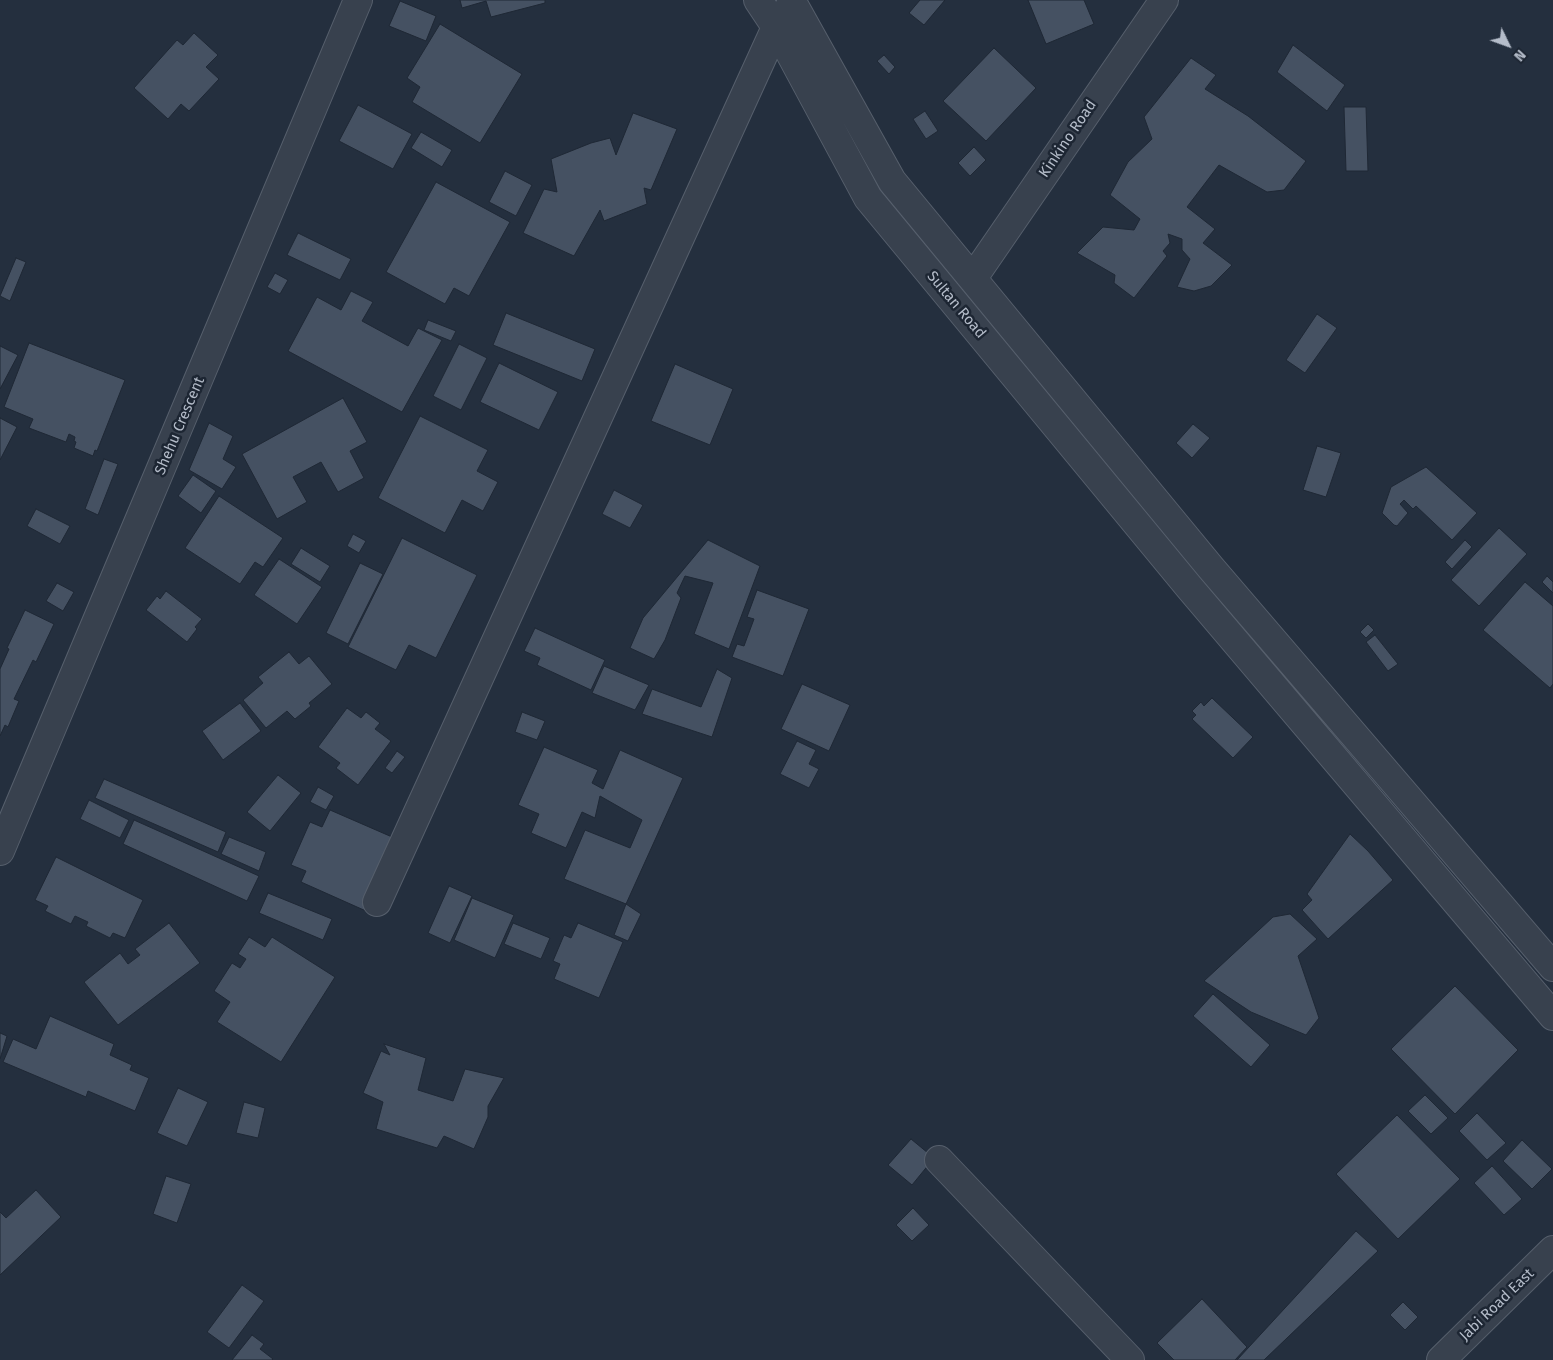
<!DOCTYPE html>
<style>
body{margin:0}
#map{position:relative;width:1553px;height:1360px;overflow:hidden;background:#242f3e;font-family:"Fira Sans",sans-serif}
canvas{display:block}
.north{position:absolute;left:1483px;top:20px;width:50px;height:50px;-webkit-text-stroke:4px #1d2633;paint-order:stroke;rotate:132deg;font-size:14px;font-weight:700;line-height:20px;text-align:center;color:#b4bcc9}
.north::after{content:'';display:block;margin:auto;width:18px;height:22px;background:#b4bcc9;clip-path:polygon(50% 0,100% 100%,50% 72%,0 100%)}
</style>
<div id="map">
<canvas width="1553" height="1360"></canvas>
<div class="north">N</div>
</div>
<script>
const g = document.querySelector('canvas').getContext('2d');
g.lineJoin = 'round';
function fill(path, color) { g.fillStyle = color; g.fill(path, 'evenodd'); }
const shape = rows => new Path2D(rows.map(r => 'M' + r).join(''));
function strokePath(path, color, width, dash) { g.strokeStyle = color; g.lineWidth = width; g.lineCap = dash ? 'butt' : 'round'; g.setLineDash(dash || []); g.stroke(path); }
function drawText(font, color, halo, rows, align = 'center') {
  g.font = font + ' "Fira Sans",sans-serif'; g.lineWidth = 5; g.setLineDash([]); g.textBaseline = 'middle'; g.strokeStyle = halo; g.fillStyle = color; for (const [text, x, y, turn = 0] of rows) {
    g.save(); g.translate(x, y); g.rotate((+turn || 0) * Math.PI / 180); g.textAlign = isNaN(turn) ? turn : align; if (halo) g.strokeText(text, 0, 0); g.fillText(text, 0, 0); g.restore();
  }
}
const building = shape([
 [460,0,545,0,545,3,491,17,486,1,462,8,460,0],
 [920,0,945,0,924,25,909,13,920,0],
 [1028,0,1084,0,1094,24,1046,44,1028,0],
 [400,1,436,16,426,41,389,26,400,1],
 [440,24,522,74,480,143,412,102,420,87,407,78,440,24],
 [194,33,218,55,206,67,219,79,189,111,181,104,168,119,134,88,177,40,183,45,194,33],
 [1293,45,1345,85,1327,111,1277,72,1293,45],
 [994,48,1036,88,986,141,943,101,994,48],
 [884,55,895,67,889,74,877,61,884,55],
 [1191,58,1216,75,1205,89,1248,116,1306,161,1284,190,1267,192,1219,165,1187,207,1215,229,1203,243,1232,265,1211,286,1194,291,1177,287,1190,259,1182,250,1182,239,1168,234,1170,243,1163,251,1167,256,1134,298,1114,283,1115,275,1077,253,1103,227,1134,230,1140,219,1110,195,1128,162,1152,139,1144,117,1191,58],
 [358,105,412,134,393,169,339,141,358,105],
 [1344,107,1366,107,1368,171,1346,171,1344,107],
 [925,111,938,131,926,139,913,119,925,111],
 [633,113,677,129,651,190,644,188,647,204,604,221,600,210,574,256,523,233,544,189,557,192,551,159,591,143,610,138,616,155,633,113],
 [421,132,452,150,442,167,411,148,421,132],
 [974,147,986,160,970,176,958,163,974,147],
 [505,171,532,185,516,216,489,202,505,171],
 [436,182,510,222,469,296,454,288,445,304,386,272,436,182],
 [298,233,351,259,340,280,287,255,298,233],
 [16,258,26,262,10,301,0,296,16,258],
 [275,273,288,280,280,294,267,287,275,273],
 [351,291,373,302,362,321,408,346,418,328,442,340,402,412,288,351,317,297,341,310,351,291],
 [506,313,595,349,582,381,493,345,506,313],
 [1317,314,1337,328,1305,373,1286,360,1317,314],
 [428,320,456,331,451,341,424,330,428,320],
 [29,343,125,380,97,451,95,450,93,456,74,448,76,442,74,441,75,437,69,434,66,442,29,428,33,419,4,407,29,343],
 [459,344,487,358,461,410,433,396,459,344],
 [0,346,18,355,0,389,0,346],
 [499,363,558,392,539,430,480,402,499,363],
 [675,364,733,389,710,445,651,421,675,364],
 [343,398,367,442,350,451,364,478,338,492,321,462,293,477,307,502,277,519,242,454,343,398],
 [420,416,488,450,477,471,498,482,483,511,462,500,445,533,378,498,420,416],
 [0,418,17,427,0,460,0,418],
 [209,423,233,436,223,459,236,467,222,489,189,470,209,423],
 [1193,424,1210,438,1192,458,1176,443,1193,424],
 [1317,446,1341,453,1326,497,1303,490,1317,446],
 [104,459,118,464,98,515,85,509,104,459],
 [1426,467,1477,513,1452,540,1416,506,1413,509,1404,500,1400,504,1408,513,1397,526,1394,525,1382,513,1391,487,1426,467],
 [193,475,216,491,201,513,178,496,193,475],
 [614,490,643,505,630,528,602,514,614,490],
 [219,496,283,538,263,567,255,562,240,584,185,548,219,496],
 [36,509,70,526,60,544,27,526,36,509],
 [1499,528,1527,554,1479,606,1451,580,1499,528],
 [353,534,366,541,359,553,347,546,353,534],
 [402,538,477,575,436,658,409,645,396,670,348,647,402,538],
 [708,540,760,566,729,649,694,634,713,583,685,576,677,593,681,598,665,640,654,659,630,648,643,618,708,540],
 [1465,540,1472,547,1452,569,1445,562,1465,540],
 [301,548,330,566,320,582,291,564,301,548],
 [279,559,322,587,297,624,254,595,279,559],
 [360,563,383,574,348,644,326,633,360,563],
 [1547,576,1553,582,1553,593,1542,582,1547,576],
 [1525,582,1553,606,1553,684,1550,688,1483,630,1525,582],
 [57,583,74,592,63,611,46,601,57,583],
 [757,590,809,609,783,676,732,657,737,644,744,646,754,619,747,617,757,590],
 [166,591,202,619,195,627,197,629,187,642,146,610,157,596,160,599,166,591],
 [25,610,54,624,36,662,33,660,14,699,19,701,8,727,5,725,0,736,0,669,9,649,7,648,25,610],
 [1368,624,1374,630,1366,638,1360,632,1368,624],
 [535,628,605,660,591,690,537,665,540,658,524,651,535,628],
 [1375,635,1398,664,1388,671,1366,642,1375,635],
 [289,652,299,664,309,656,332,684,309,703,311,706,295,719,287,711,266,728,243,700,263,683,258,677,289,652],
 [604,666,649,685,635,710,592,693,604,666],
 [717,669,732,678,712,737,642,714,652,689,701,707,717,669],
 [802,684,850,705,829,751,781,729,802,684],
 [1212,698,1253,737,1233,758,1192,719,1196,715,1192,711,1201,702,1204,706,1212,698],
 [240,703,261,731,223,760,202,731,240,703],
 [347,708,361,718,366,712,380,723,375,729,391,741,358,785,336,768,340,763,318,747,347,708],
 [522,712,545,721,537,740,515,732,522,712],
 [797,741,816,750,809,764,819,769,809,788,780,774,797,741],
 [544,747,598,770,592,783,603,789,620,750,683,778,626,904,564,879,585,830,630,848,642,820,600,796,595,818,582,812,566,848,531,833,539,814,518,805,544,747],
 [397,751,405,757,392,773,385,768,397,751],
 [278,775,301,793,270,831,247,812,278,775],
 [104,779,226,832,218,852,95,798,104,779],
 [318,787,334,796,326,810,310,802,318,787],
 [89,800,129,820,120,838,80,819,89,800],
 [330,810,399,840,366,911,301,882,306,871,291,865,310,822,322,827,330,810],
 [134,820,259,876,247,901,123,844,134,820],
 [1350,834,1368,851,1393,880,1328,939,1302,910,1312,900,1307,894,1350,834],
 [229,837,266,852,259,871,221,854,229,837],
 [56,857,143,900,125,938,113,933,110,938,86,926,88,922,75,916,71,924,45,911,48,906,35,900,56,857],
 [449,886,472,896,450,943,428,933,449,886],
 [268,893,332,919,323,940,259,913,268,893],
 [472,898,514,915,495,958,454,940,472,898],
 [626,904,641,914,628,941,614,935,626,904],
 [1290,914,1317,939,1298,956,1319,1018,1306,1035,1251,1012,1204,981,1273,917,1290,914],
 [169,923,200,963,118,1025,84,982,120,953,128,964,140,955,135,949,169,923],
 [513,923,550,938,541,959,504,944,513,923],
 [578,923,623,942,599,998,554,979,560,964,553,961,564,935,571,938,578,923],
 [249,937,265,947,272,937,335,977,281,1062,217,1022,230,1002,214,991,232,963,240,968,246,959,238,954,249,937],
 [1455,986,1518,1050,1455,1114,1391,1049,1455,986],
 [1213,994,1270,1045,1251,1067,1193,1016,1213,994],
 [50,1016,114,1044,110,1055,132,1065,130,1070,149,1078,135,1111,88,1091,86,1097,3,1062,13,1039,36,1049,50,1016],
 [0,1033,7,1036,0,1059,0,1033],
 [384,1044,426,1058,418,1090,453,1101,465,1069,504,1078,488,1106,488,1117,474,1149,444,1136,437,1148,376,1129,383,1102,363,1093,381,1051,390,1055,384,1044],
 [178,1088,208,1102,187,1146,157,1133,178,1088],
 [1425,1095,1448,1118,1431,1134,1408,1111,1425,1095],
 [244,1102,265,1108,258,1138,236,1133,244,1102],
 [1477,1113,1506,1143,1487,1160,1459,1131,1477,1113],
 [1397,1115,1460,1179,1398,1239,1336,1174,1397,1115],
 [911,1139,934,1158,912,1185,888,1165,911,1139],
 [1522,1140,1552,1169,1532,1189,1503,1161,1522,1140],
 [1492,1166,1522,1199,1504,1215,1474,1183,1492,1166],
 [166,1176,191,1184,177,1223,153,1214,166,1176],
 [36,1190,61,1217,0,1275,0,1212,6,1218,36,1190],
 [913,1208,929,1225,912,1241,896,1225,913,1208],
 [1356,1231,1378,1251,1264,1360,1237,1360,1356,1231],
 [242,1285,264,1301,229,1348,207,1332,242,1285],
 [1202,1299,1247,1347,1235,1360,1174,1360,1157,1343,1202,1299],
 [1403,1302,1418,1317,1405,1330,1390,1315,1403,1302],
 [252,1335,264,1344,260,1349,273,1359,272,1360,232,1360,252,1335]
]);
fill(building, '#455162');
strokePath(building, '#1f2835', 1);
const minor = shape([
 [758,0,776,27,868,198,1189,587,1553,1016],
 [791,0,892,181,1211,568,1553,967],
 [973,278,1164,0],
 [0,851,358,0],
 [377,902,782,14],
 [939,1160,1130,1360],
 [1441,1360,1553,1250]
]);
strokePath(minor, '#565f6c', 30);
strokePath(minor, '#38414e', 28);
drawText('15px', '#b4bcc9', '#1d2633', [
 ["Kinkino Road",1068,139,-56],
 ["Sultan Road",956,305,50],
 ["Shehu Crescent",180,426,-67],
 ["Jabi Road East",1497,1305,-44]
]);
</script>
